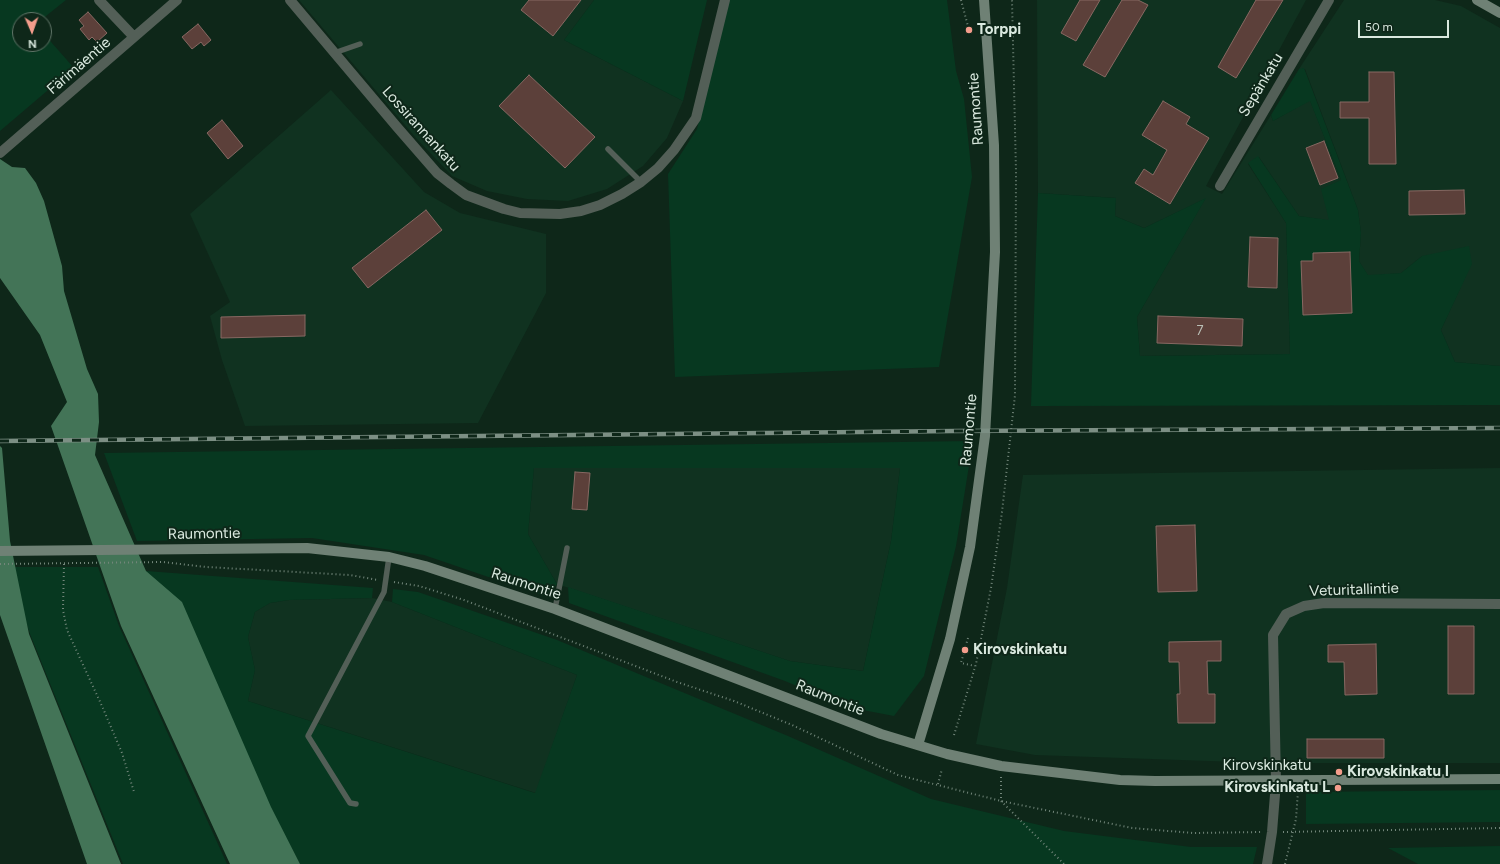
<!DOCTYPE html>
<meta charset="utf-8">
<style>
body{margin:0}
#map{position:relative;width:1500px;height:864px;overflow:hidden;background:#0e2719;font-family:Figtree,sans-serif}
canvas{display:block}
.north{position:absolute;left:12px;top:12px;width:40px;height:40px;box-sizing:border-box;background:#0e2719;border:1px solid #607568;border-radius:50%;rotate:178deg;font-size:11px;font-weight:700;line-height:16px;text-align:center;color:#dae9df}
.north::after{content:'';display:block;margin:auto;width:14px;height:18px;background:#f49d8c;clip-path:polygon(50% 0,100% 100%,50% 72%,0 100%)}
.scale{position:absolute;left:1358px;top:20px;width:91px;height:18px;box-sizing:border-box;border:2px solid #dae9df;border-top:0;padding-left:5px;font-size:12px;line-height:14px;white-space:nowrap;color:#dae9df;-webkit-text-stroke:3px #0e2719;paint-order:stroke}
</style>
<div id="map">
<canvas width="1500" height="864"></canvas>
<div class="north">N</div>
<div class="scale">50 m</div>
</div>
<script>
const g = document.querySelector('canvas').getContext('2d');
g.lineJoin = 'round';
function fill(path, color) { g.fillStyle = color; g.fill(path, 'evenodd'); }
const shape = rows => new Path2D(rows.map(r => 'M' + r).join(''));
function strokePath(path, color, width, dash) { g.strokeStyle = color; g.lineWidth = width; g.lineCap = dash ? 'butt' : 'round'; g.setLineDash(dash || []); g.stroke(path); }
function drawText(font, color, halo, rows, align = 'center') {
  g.font = font + ' Figtree,sans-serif'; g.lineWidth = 4; g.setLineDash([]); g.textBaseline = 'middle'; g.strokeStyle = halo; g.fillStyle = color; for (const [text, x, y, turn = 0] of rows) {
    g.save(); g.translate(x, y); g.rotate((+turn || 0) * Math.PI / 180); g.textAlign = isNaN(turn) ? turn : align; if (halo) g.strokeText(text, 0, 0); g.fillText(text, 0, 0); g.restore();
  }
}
fill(shape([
 [299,0,594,0,564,40,683,101,667,138,643,166,607,189,568,201,527,199,487,191,452,176,416,138],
 [1037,0,1306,0,1206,186,1222,194,1271,115,1273,121,1310,100,1341,180,1330,221,1299,216,1259,157,1248,164,1286,223,1290,354,1140,356,1137,317,1205,199,1144,228,1115,216,1116,198,1038,193],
 [1344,0,1435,0,1461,6,1500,28,1500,366,1455,362,1441,330,1471,264,1422,256,1401,273,1368,276,1359,261,1361,233,1358,210,1305,69,1299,69],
 [331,90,424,192,460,213,546,234,546,293,478,423,245,426,222,360,210,316,230,302,190,214],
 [534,468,900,468,891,541,863,671,790,661,557,584,528,534],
 [1500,468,1500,763,1268,763,1035,755,976,744,1007,588,1023,475],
 [372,598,392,602,577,675,536,793,248,701,255,670,248,637,255,612,270,603,289,600]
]), '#103220');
fill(shape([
 [0,0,66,0,41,20,20,20,20,44,44,44,44,34,74,68,0,131],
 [594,0,707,0,683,101,564,40],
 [728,0,947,0,956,71,964,99,972,177,939,367,675,377,668,174,697,129],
 [1304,68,1358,210,1361,233,1359,261,1368,275,1401,273,1422,256,1469,246,1472,264,1441,330,1455,362,1500,366,1500,405,1031,406,1038,193,1116,198,1115,216,1144,228,1206,198,1137,317,1140,356,1290,354,1286,223,1248,163,1258,156,1299,216,1329,220,1321,189,1341,180,1310,101,1273,121,1271,115,1299,69],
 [973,441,956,546,924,676,894,716,847,707,785,681,569,603,568,587,790,661,863,671,891,541,900,468,534,468,528,534,557,584,547,597,424,555,312,538,137,541,104,453],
 [7,567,98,567,119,626,227,864,123,864,30,634],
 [146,571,373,588,372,598,289,600,270,603,255,612,248,637,255,670,248,701,535,793,577,675,392,602,393,589,418,592,557,640,788,736,931,799,1064,831,1191,847,1257,847,1253,864,300,864],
 [1500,790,1500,822,1306,824,1306,792],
 [1500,846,1500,864,1418,864,1388,848]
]), '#073820');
fill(shape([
 [0,159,12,167,25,168,36,183,44,201,62,266,64,291,87,369,98,394,99,422,95,455,146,571,182,602,271,807,300,864,230,864,121,626,51,426,67,402,40,335,0,278],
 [0,446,2,448,10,541,29,634,121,864,87,864,0,615]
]), '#437457');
const building = shape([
 [529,0,581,0,553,36,521,10,529,0],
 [1080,0,1100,0,1076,41,1061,33,1080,0],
 [1122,0,1138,0,1148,5,1105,77,1083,65,1122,0],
 [1256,0,1283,0,1236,78,1218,67,1256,0],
 [88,12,107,33,97,42,92,37,89,40,80,29,84,26,79,20,88,12],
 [198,24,211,40,204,46,201,42,192,49,182,37,198,24],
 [1369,72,1394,72,1396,164,1369,164,1369,118,1340,118,1340,102,1369,102,1369,72],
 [529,75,595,137,565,168,499,106,529,75],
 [1163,101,1190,117,1186,124,1209,138,1170,204,1135,183,1144,169,1153,175,1167,150,1142,135,1163,101],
 [222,120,243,146,228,159,207,133,222,120],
 [1324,141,1338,178,1320,185,1306,148,1324,141],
 [1464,190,1465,214,1409,215,1409,191,1464,190],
 [426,210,442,230,368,288,352,268,426,210],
 [1250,237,1278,238,1277,288,1248,287,1250,237],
 [1350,252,1352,313,1303,315,1301,261,1313,261,1313,253,1350,252],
 [305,315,305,336,221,338,221,317,305,315],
 [1158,316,1243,319,1242,346,1157,343,1158,316],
 [575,472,590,473,587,510,572,509,575,472],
 [1195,525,1197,591,1158,592,1156,526,1195,525],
 [1448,626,1474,626,1474,694,1448,694,1448,626],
 [1221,641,1221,661,1207,661,1208,694,1215,694,1215,723,1178,723,1177,694,1180,694,1179,662,1169,662,1169,642,1221,641],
 [1376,644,1377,694,1345,695,1344,662,1328,662,1328,645,1376,644],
 [1307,739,1384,739,1384,758,1307,758,1307,739]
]);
fill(building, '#5c403a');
strokePath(building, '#876862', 1);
strokePath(shape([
 [961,0,969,30],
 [0,564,163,562,206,567,350,575,378,580],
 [64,564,63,610,67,630,102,706,122,753,134,792],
 [394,582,419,586,464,600,677,682,734,701,792,725,898,775,1001,801,1132,828,1193,833,1261,832],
 [968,638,961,663,975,666],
 [954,735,976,664,991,588,1002,512,1015,395,1016,172,1012,0],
 [1001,777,1001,801,1064,864],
 [938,784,942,769],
 [1283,832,1500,828],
 [1285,864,1296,819,1298,791]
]), '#72867a', 2, [1, 3]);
strokePath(shape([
 [334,53,360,44],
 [608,149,641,182],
 [555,609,567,548],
 [356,804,350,803,308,736,384,592,389,557]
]), '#535f57', 5.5);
strokePath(shape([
 [99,0,134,37],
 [290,0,397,127,437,173,451,184,466,195,504,209,520,213,560,214,581,211,600,205,622,194,641,182,658,168,674,150,696,118,725,0],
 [0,153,177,0],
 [1220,186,1329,0],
 [1267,864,1272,832,1276,782,1273,635,1286,614,1304,606,1324,603,1500,604]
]), '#535f57', 10);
strokePath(shape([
 [1477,0,1500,13],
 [0,551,307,548,389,557,425,566,555,609,881,734,947,754,1001,766,1120,780,1155,781,1500,779],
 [918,745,950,639,970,547,985,436,995,252,994,145,984,0]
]), '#6f8175', 10);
const rail = shape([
 [0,441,955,431,1500,428]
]);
strokePath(rail, '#7c8f84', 4.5);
strokePath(rail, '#0e2719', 3, [9]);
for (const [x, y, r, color] of [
 [969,30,4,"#f49d8c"],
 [965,650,4,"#f49d8c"],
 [1339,772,4,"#f49d8c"],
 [1338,788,4,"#f49d8c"]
]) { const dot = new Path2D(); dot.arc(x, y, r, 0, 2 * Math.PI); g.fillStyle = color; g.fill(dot); strokePath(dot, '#0e2719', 1.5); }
drawText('13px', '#babfb6', null, [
 ["7",1200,331]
]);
drawText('bold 15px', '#dae9df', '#0e2719', [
 ["Torppi",977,30],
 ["Kirovskinkatu",973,650],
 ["Kirovskinkatu I",1347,772],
 ["Kirovskinkatu L",1330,788,"right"]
], 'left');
drawText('15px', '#dae9df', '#0e2719', [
 ["Färimäentie",79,66,-41],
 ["Sepänkatu",1261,85,-59],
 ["Raumontie",976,109,-94],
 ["Lossirannankatu",421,129,48],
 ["Raumontie",969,430,-85],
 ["Raumontie",204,534,-1],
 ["Raumontie",526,584,18],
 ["Veturitallintie",1354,590,-2],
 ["Raumontie",830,698,22],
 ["Kirovskinkatu",1267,766]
]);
</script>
